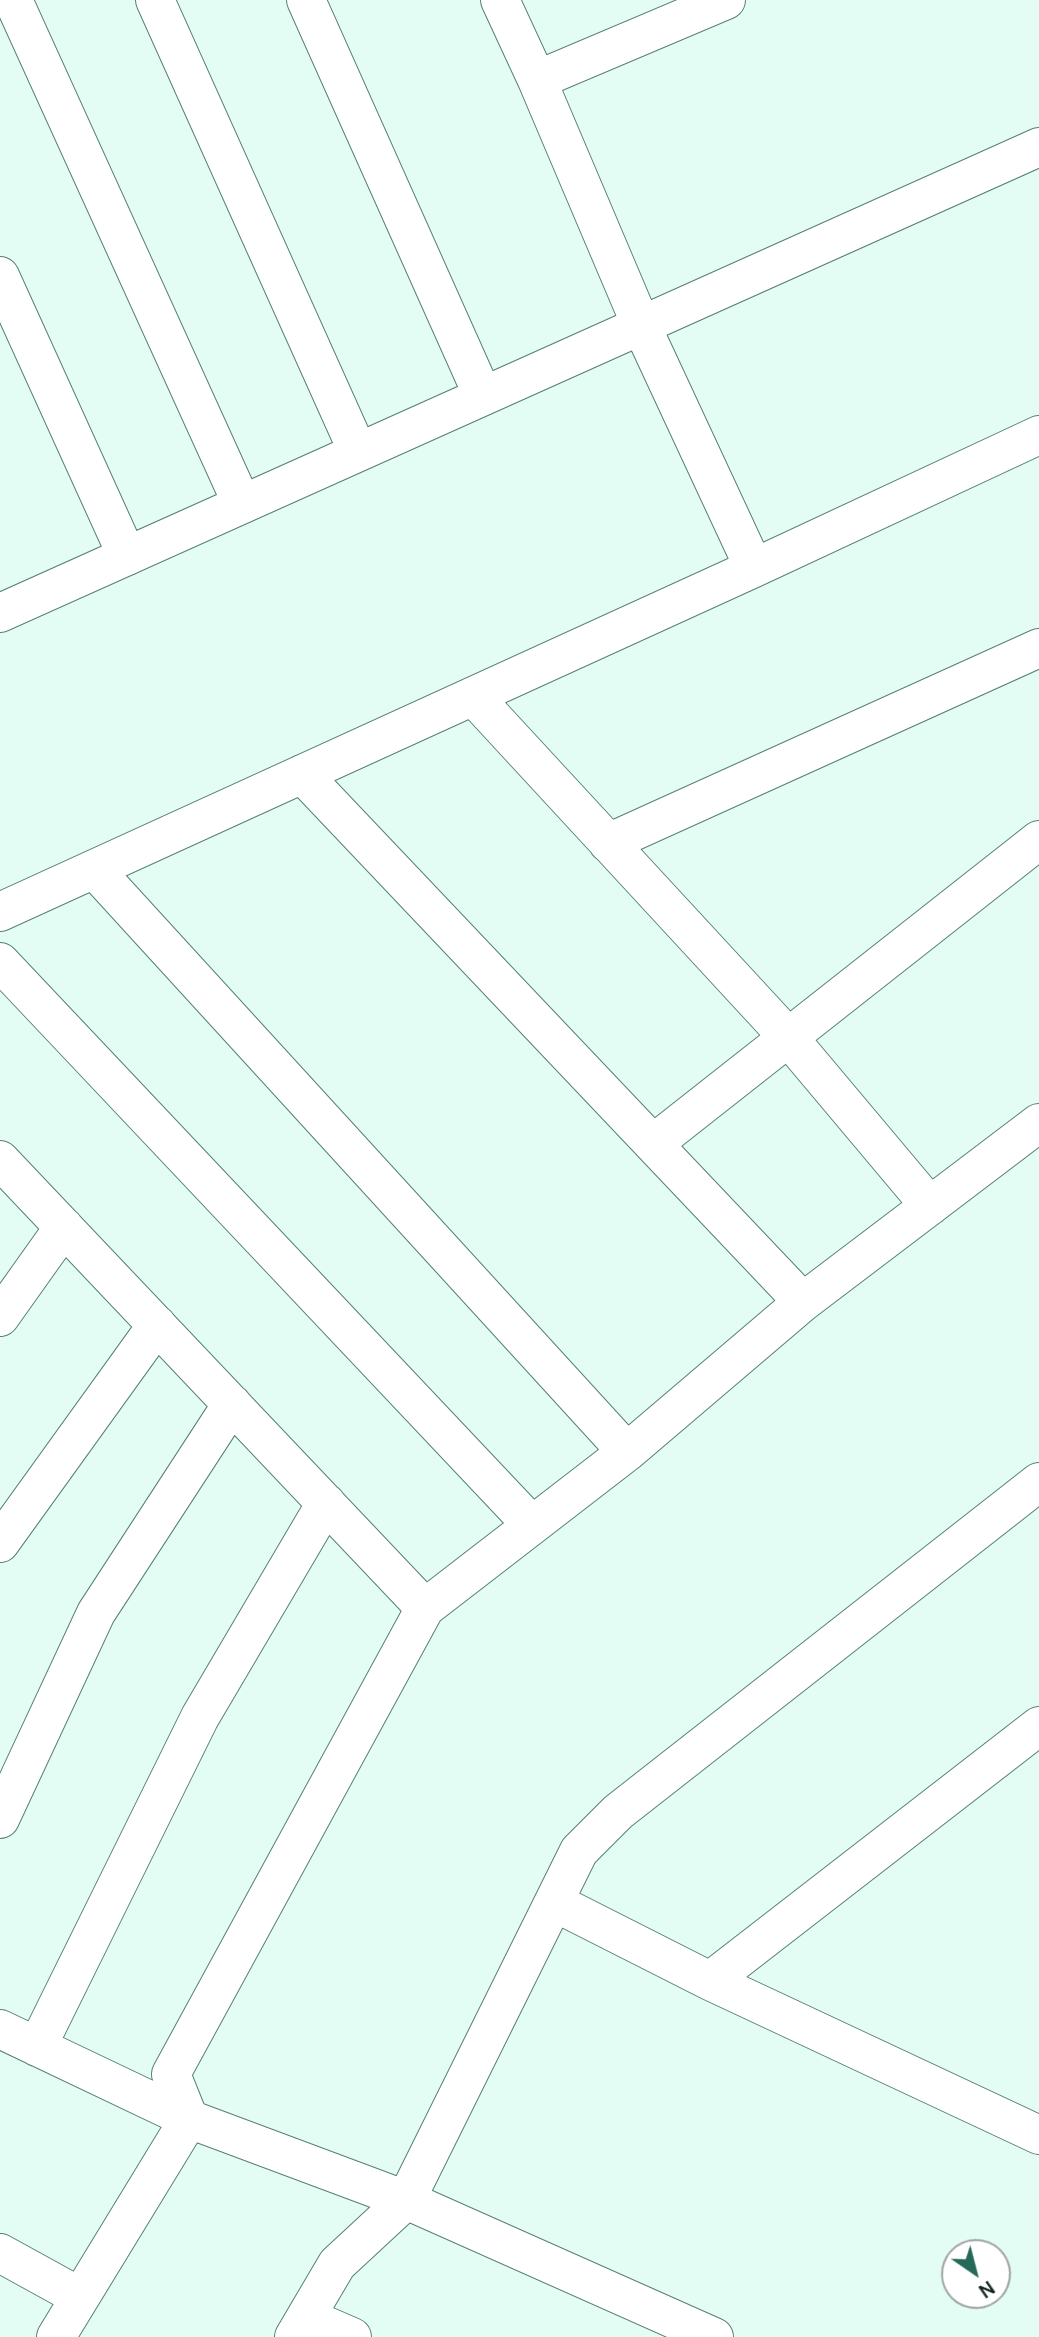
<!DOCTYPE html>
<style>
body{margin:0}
#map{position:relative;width:1039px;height:2337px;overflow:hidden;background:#e3fdf5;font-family:Manrope,sans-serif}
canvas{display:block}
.north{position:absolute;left:941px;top:2239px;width:70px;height:70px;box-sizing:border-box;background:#fff;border:2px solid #9fa6a4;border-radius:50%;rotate:145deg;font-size:19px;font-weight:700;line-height:28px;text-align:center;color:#10211c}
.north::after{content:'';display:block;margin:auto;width:24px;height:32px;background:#25695a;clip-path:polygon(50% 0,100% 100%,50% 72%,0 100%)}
</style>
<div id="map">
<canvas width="1039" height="2337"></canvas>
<div class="north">N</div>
</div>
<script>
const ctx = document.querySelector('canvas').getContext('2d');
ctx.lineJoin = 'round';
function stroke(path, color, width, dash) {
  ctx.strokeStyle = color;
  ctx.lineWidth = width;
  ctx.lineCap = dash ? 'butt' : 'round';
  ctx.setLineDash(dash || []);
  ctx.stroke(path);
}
const minor = new Path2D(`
 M 13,0 L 242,504
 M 155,0 L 358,452
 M 306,0 L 483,396
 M 500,0 L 537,80 L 641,325 L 754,568
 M 537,80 L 726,0
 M 0,276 L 127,556
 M 473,696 L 788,1037 L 930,1206
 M 302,774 L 803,1302
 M 608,843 L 1039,648
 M 94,869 L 627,1452
 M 0,912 L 754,568 L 1039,435
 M 0,962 L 532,1525
 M 653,1144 L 1039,840
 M 0,1160 L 425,1608
 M 0,1317 L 64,1227
 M 0,1543 L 157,1325
 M 0,1819 L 96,1613 L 232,1404
 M 554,1902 L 710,1981 L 1039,2135
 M 710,1981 L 1039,1726
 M 0,2029 L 189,2119 L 406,2200 L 714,2337
 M 37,2047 L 200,1717 L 326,1503
 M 0,2253 L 80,2297
 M 306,2317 L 352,2337
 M 56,2337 L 189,2119 L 171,2074 L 425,1608 L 627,1452 L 803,1302 L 1039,1123
 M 294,2337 L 337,2264 L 406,2200 L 579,1851 L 618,1812 L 1039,1482`);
const tertiary = new Path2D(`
 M 0,613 L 1039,147`);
stroke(minor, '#578075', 40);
stroke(tertiary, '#578075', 40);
stroke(minor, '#fff', 38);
stroke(tertiary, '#fff', 38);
</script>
